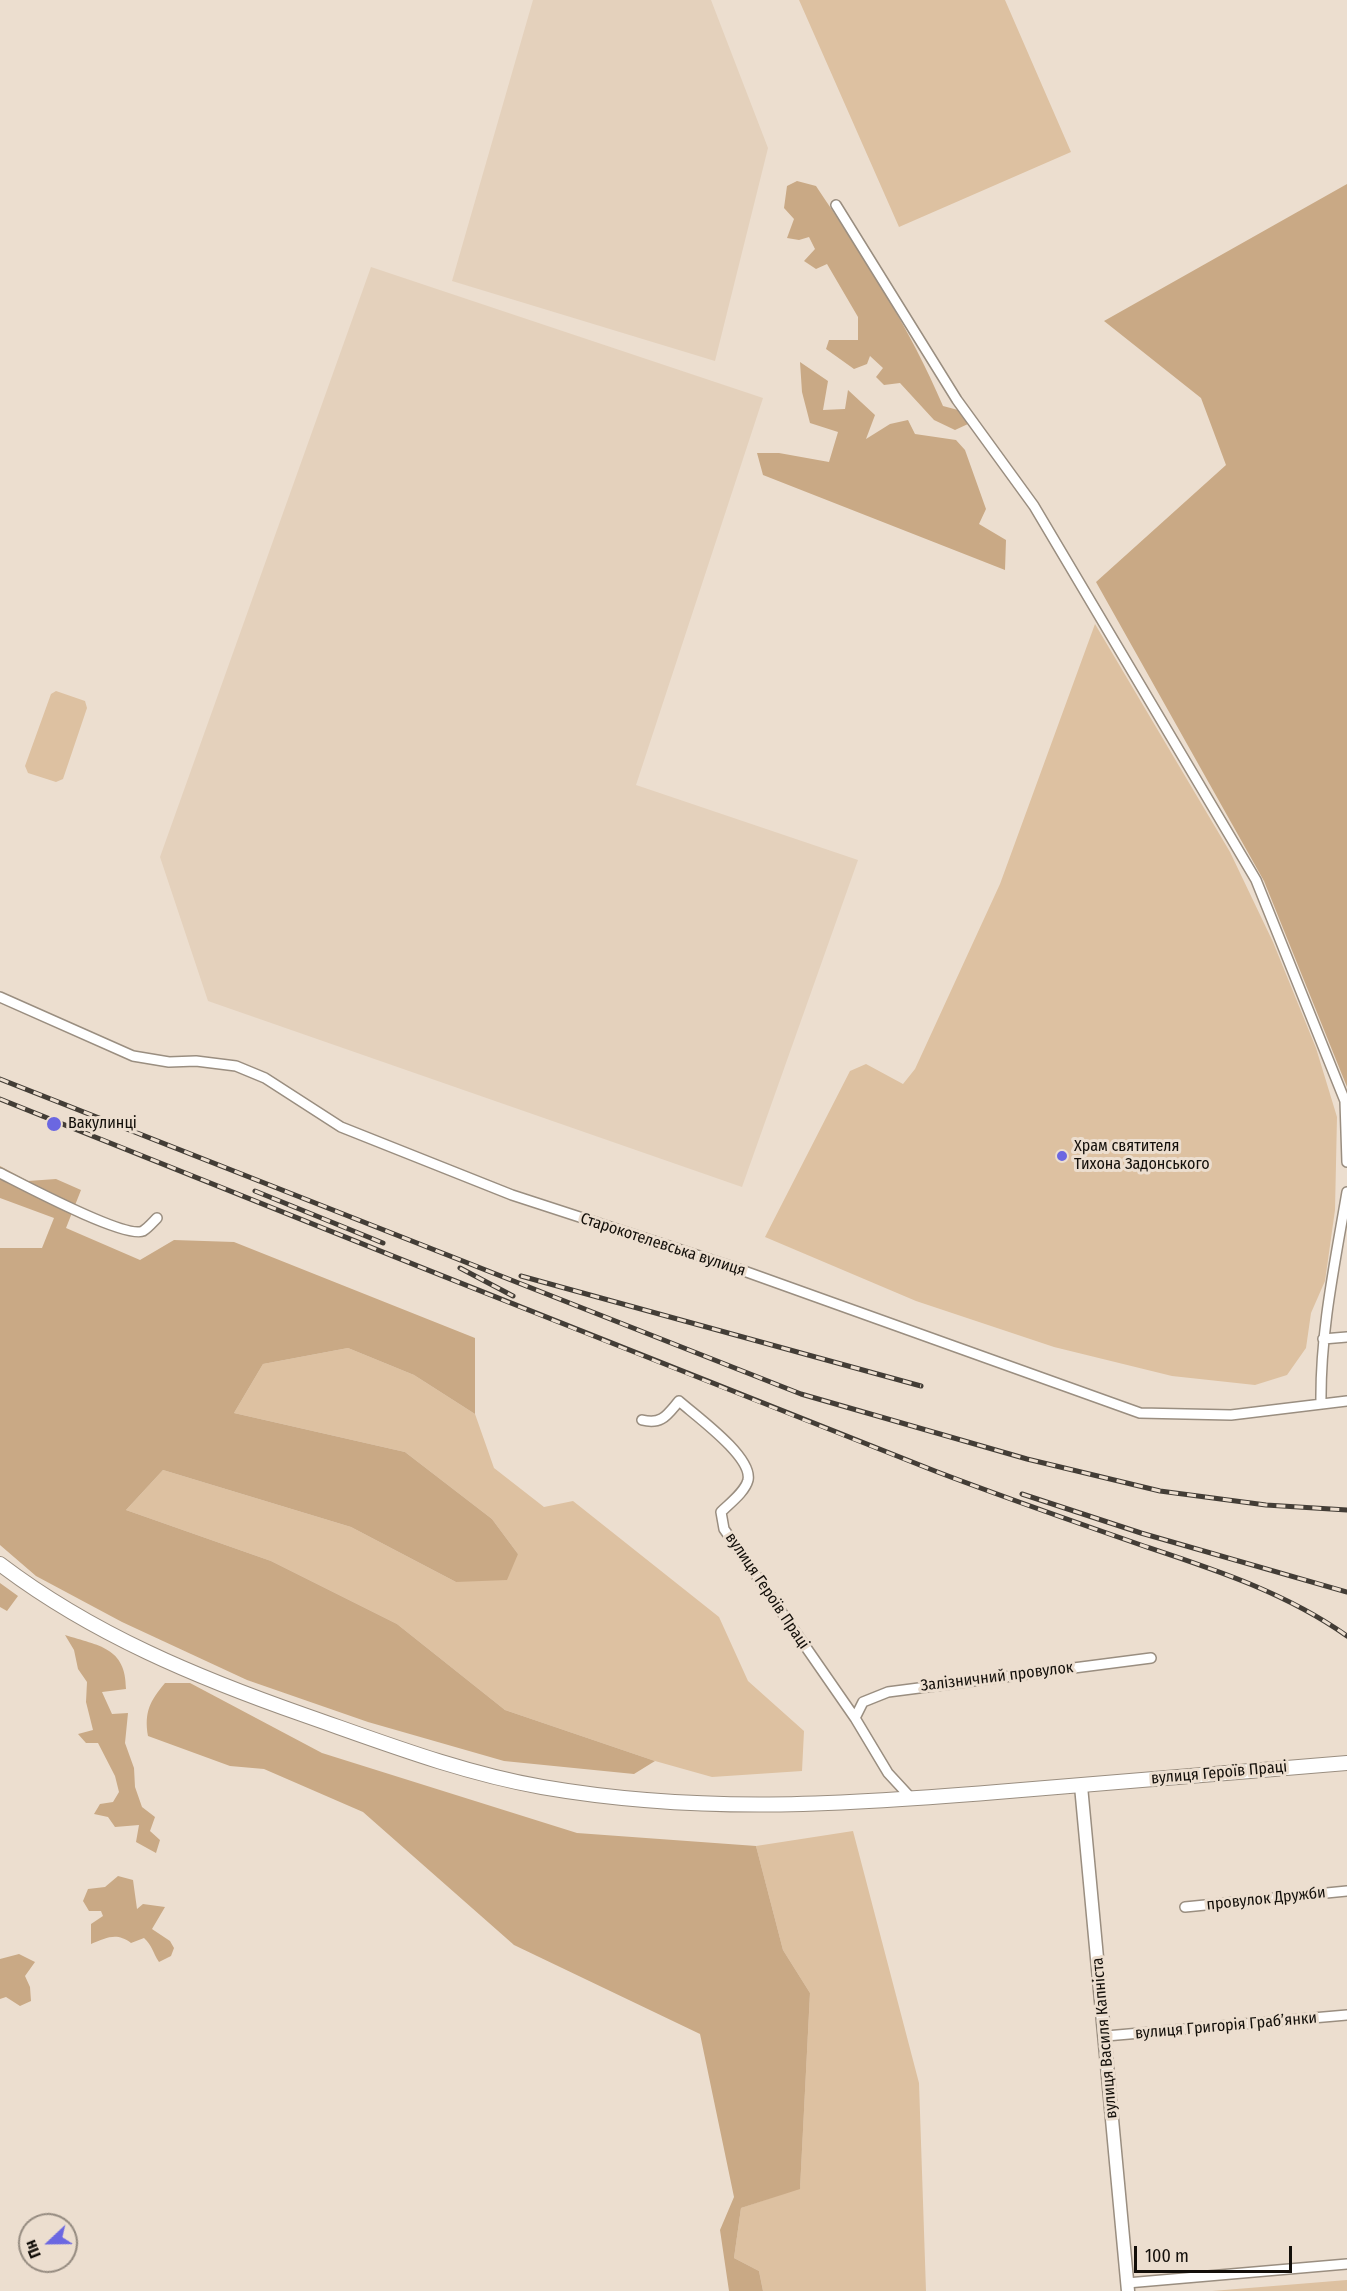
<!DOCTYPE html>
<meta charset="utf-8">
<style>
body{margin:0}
#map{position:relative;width:1347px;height:2291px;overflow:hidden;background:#ecdecf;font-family:"Fira Sans Condensed",sans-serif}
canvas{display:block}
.north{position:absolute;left:18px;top:2213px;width:60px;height:60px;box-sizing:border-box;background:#ecdecf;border:2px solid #958b80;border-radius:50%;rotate:248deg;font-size:16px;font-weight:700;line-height:24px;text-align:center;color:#130f0a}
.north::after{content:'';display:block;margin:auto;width:21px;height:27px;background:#6b67e1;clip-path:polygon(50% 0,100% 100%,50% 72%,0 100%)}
.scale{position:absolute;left:1134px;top:2246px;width:158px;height:27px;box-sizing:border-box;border:3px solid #130f0a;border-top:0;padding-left:8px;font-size:18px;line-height:21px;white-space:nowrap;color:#130f0a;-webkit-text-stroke:4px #ecdecf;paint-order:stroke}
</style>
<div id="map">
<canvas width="1347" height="2291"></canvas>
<div class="north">Пн</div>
<div class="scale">100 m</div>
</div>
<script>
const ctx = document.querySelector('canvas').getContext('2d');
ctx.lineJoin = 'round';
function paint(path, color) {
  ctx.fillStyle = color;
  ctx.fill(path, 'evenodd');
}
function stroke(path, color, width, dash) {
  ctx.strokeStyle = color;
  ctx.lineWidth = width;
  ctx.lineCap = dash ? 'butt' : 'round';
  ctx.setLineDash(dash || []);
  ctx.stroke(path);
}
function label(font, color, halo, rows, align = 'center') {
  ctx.font = font + ' "Fira Sans Condensed",sans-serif';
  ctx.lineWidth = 6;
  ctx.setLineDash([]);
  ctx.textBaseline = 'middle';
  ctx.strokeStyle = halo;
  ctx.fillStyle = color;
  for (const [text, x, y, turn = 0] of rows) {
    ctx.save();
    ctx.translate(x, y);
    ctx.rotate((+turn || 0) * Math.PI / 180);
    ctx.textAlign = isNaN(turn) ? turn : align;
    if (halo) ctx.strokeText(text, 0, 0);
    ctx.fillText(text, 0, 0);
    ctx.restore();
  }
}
const built = new Path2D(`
 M 533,0 L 711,0 L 768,148 L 715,361 L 452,281 Z
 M 371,267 L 763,398 L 636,785 L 858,860 L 742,1187 L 208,1001 L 160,857 Z`);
const green = new Path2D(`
 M 799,0 L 1005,0 L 1071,152 L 899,227 Z
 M 1095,624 L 1230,852 L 1273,942 L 1316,1048 L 1337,1117 L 1335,1210 L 1325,1281 L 1311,1313 L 1306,1348 L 1287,1375 L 1255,1385 L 1172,1376 L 1054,1347 L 916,1301 L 765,1237 L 850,1071 L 866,1064 L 903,1084 L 915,1069 L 1000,884 Z
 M 56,691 L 85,701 L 87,708 L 63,779 L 56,782 L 28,773 L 25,766 L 51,694 Z
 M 348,1348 L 414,1375 L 475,1414 L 494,1468 L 544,1507 L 573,1501 L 719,1617 L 748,1681 L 804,1731 L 802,1771 L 712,1777 L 655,1761 L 505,1710 L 397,1624 L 271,1561 L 126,1510 L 163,1470 L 351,1527 L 456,1582 L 518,1554 L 492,1519 L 405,1452 L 234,1413 L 263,1364 Z
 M 853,1831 L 919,2083 L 926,2291 L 763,2291 L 759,2271 L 734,2258 L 741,2208 L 800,2188 L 810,1993 L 783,1950 L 756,1846 Z
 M 1347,2280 L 1347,2291 L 1212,2291 Z`);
const forest = new Path2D(`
 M 797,181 L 816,186 C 863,256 910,328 943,406 L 958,410 L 968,424 L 955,430 L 934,420 L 900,383 L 884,385 L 876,377 L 883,368 L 870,356 L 867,364 L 854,369 L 826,349 L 829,340 L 858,340 L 858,317 L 827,264 L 816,269 L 804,261 L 815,249 L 809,237 L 799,240 L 787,238 L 794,219 L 784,208 L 787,186 Z
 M 1347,184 L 1347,1087 L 1264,881 L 1096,582 L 1226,465 L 1201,398 L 1104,321 Z
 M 800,362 L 828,381 L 823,410 L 845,409 L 848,390 L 875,415 L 866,439 L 890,424 L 908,420 L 915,434 L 956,440 L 965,450 L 986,509 L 979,524 L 1006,540 L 1005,570 L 763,475 L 757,453 L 779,453 L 829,462 L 838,432 L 810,423 L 802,392 Z
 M 0,1166 L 28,1181 L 56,1179 L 81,1190 L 66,1228 L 140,1260 L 174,1240 L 234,1242 L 475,1338 L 475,1414 L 414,1375 L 348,1348 L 263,1364 L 234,1413 L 405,1452 L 492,1519 L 518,1554 L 507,1580 L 456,1582 L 351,1527 L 163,1470 L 126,1510 L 271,1561 L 397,1624 L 505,1710 L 655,1761 L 634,1774 L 504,1761 L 368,1722 L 247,1680 L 122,1622 L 36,1576 L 0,1545 L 0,1248 L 42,1248 L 54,1218 L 0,1198 Z
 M 0,1583 L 18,1596 L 7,1611 L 0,1607 Z
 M 65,1635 C 99,1646 126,1647 126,1689 L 102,1692 L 112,1714 L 128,1713 L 125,1743 L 134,1768 L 135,1787 L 142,1807 L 155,1817 L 150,1831 L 160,1840 L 156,1853 L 136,1842 L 139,1825 L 115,1827 L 108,1817 L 94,1814 L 100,1804 L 113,1802 L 119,1792 L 115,1776 L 98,1743 L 86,1743 L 78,1734 L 93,1730 L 86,1702 L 87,1682 L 78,1669 L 74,1650 Z
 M 165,1683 L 190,1683 L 322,1753 L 577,1833 L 756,1846 L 783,1950 L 810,1993 L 800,2189 L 741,2208 L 734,2258 L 759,2271 L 763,2291 L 729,2291 L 720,2230 L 734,2197 L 700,2034 L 514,1945 L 363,1812 L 264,1769 L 230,1766 L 148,1736 C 144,1712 150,1701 165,1683 Z
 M 118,1876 L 133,1880 L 137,1909 L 143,1904 L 165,1907 L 152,1929 L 170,1941 L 174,1948 L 171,1956 L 159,1962 C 153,1953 152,1945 144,1938 L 131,1943 C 116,1932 107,1938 91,1944 L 91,1924 L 103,1916 L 101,1911 L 89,1911 L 83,1901 L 88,1889 L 105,1887 Z
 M 19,1954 L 35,1962 L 25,1976 L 30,1987 L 31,2001 L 20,2006 L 6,1997 L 0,1999 L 0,1959 Z`);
const minor = new Path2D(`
 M 836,205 L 957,400 L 1034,506 L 1256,880 L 1345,1101 L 1347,1162
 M 0,997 L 133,1056 L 169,1062 L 196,1061 L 236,1066 L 265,1078 L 341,1127 L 512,1195 L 730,1266 L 1140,1413 L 1231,1415 L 1347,1401
 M 0,1173 C 22,1184 125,1239 143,1231 C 148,1228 153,1222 157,1218
 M 1323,1339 L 1347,1337
 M 1321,1404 C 1320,1332 1335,1263 1347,1192
 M 642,1420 C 662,1425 667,1415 679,1401 C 696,1416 753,1457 748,1480 C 745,1492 730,1503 721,1512 L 724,1529 L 855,1718 L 888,1773 L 912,1799
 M 855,1718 L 863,1702 L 888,1692 L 1151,1658
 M 1185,1907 L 1347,1891
 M 1106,2036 L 1347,2015
 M 1127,2283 L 1347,2264`);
const tertiary = new Path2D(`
 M 1081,1786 L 1128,2291`);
const secondary = new Path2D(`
 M 0,1564 C 92,1634 198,1678 307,1716 C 384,1743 462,1773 542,1787 C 698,1814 841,1805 997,1792 C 1114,1783 1230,1772 1347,1763`);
const rail = new Path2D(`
 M 0,1079 L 801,1394 L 1027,1459 L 1160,1491 L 1266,1505 L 1347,1510
 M 0,1099 C 312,1223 622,1349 935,1471 C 1003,1497 1072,1521 1141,1545 C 1213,1569 1285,1592 1347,1636
 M 255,1191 L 383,1243
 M 460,1268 L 513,1296
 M 521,1276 L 921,1386
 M 1022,1494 L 1141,1533 L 1347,1592`);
const markers = [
 [54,1124,8,"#6b67e1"],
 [1062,1156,6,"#6b67e1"]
];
const poiNames = [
 ["Вакулинці",68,1124],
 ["Храм святителя",1074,1147],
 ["Тихона Задонського",1074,1165]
];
const streetNames = [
 ["Старокотелевська вулиця",663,1245,18],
 ["вулиця Героїв Праці",767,1591,56],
 ["Залізничний провулок",997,1677,-7],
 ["вулиця Героїв Праці",1219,1773,-5],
 ["провулок Дружби",1266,1899,-6],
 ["вулиця Григорія Грабʼянки",1226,2026,-5],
 ["вулиця Василя Капніста",1105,2038,-95]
];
paint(built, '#e4d1bc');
paint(green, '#ddc1a1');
paint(forest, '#c9a985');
stroke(minor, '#9a8e80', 12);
stroke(tertiary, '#9a8e80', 15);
stroke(secondary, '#9a8e80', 16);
stroke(minor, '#fff', 9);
stroke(tertiary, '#fff', 12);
stroke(secondary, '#fff', 14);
stroke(rail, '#433d36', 5);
stroke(rail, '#ecdecf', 3, [9]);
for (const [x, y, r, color] of markers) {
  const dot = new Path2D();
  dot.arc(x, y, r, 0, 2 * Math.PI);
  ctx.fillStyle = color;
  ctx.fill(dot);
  stroke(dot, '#ecdecf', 2);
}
label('16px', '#130f0a', '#ecdecf', poiNames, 'left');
label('16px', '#130f0a', '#ecdecf', streetNames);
</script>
